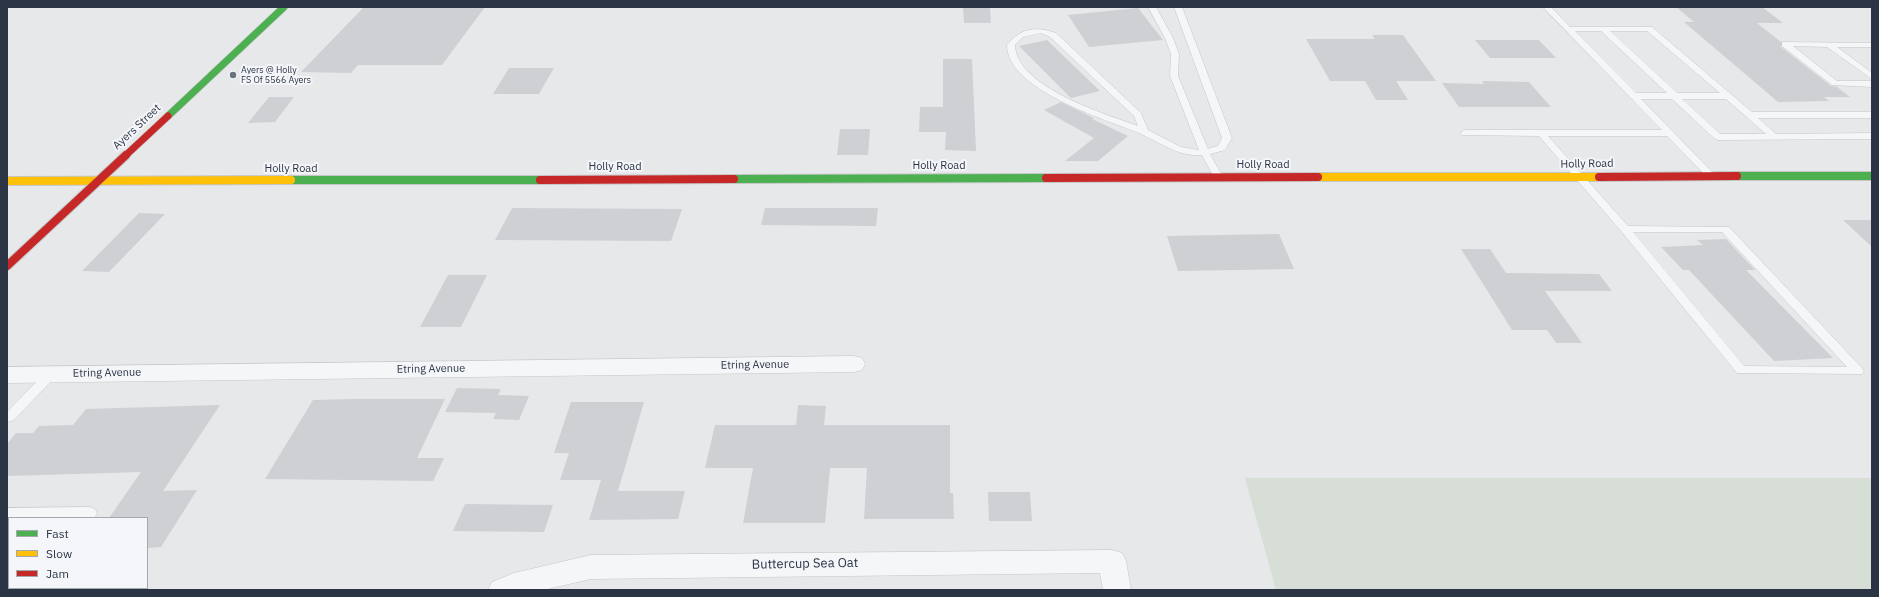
<!DOCTYPE html>
<style>
body{margin:0}
#map{position:relative;width:1879px;height:597px;overflow:hidden;background:#e6e8ea;font-family:"IBM Plex Sans",sans-serif}
canvas{display:block}
.frame{position:absolute;inset:0;border:8px solid #2b3445;pointer-events:none}
.legend{position:absolute;left:8px;top:517px;width:140px;height:72px;box-sizing:border-box;background:#f4f6f9;border:1px solid #a4a8b1;margin:0;padding:5px 7px;list-style:none;font-size:12px;color:#2b3445}
.legend li{display:flex;align-items:center;gap:8px;height:20px}
.legend b{width:20px;border:1px solid #a4a8b1}
</style>
<div id="map">
<canvas width="1879" height="597"></canvas>
<div class="frame"></div>
<ul class="legend">
<li><b style="height:5px;background:#4caf50"></b>Fast</li>
<li><b style="height:5px;background:#ffc107"></b>Slow</li>
<li><b style="height:5px;background:#c62828"></b>Jam</li>
</ul>
</div>
<script>
const ctx = document.querySelector('canvas').getContext('2d');
ctx.lineJoin = 'round';
function paint(path, color) {
  ctx.fillStyle = color;
  ctx.fill(path, 'evenodd');
}
function stroke(path, color, width, dash) {
  ctx.strokeStyle = color;
  ctx.lineWidth = width;
  ctx.lineCap = dash ? 'butt' : 'round';
  ctx.setLineDash(dash || []);
  ctx.stroke(path);
}
function label(font, color, halo, rows, align = 'center') {
  ctx.font = font + ' "IBM Plex Sans",sans-serif';
  ctx.lineWidth = 4;
  ctx.setLineDash([]);
  ctx.textBaseline = 'middle';
  ctx.strokeStyle = halo;
  ctx.fillStyle = color;
  for (const [text, x, y, turn = 0] of rows) {
    ctx.save();
    ctx.translate(x, y);
    ctx.rotate((+turn || 0) * Math.PI / 180);
    ctx.textAlign = isNaN(turn) ? turn : align;
    if (halo) ctx.strokeText(text, 0, 0);
    ctx.fillText(text, 0, 0);
    ctx.restore();
  }
}
const green = new Path2D(`
 M 1245,478 L 1872,478 L 1872,590 L 1276,590 Z`);
const building = new Path2D(`
 M 485,7 L 442,65 L 358,65 L 351,73 L 301,72 L 363,8 Z
 M 963,7 L 990,7 L 991,23 L 964,23 Z
 M 1676,7 L 1762,7 L 1783,23 L 1757,23 L 1781,42 L 1781,47 L 1831,86 L 1837,87 L 1850,97 L 1824,97 L 1829,101 L 1778,102 L 1684,22 L 1694,22 Z
 M 1138,8 L 1163,40 L 1089,47 L 1068,15 Z
 M 1372,35 L 1403,35 L 1436,81 L 1396,81 L 1408,100 L 1376,100 L 1365,81 L 1330,81 L 1306,39 L 1375,39 Z
 M 1047,40 L 1100,91 L 1071,98 L 1019,46 Z
 M 1475,40 L 1539,40 L 1556,58 L 1490,58 Z
 M 943,59 L 972,59 L 976,151 L 945,150 L 946,132 L 919,132 L 920,107 L 943,107 Z
 M 509,68 L 554,68 L 539,94 L 493,94 Z
 M 1482,81 L 1529,82 L 1551,107 L 1459,107 L 1442,83 L 1484,84 Z
 M 269,97 L 294,97 L 275,122 L 248,123 Z
 M 1061,102 L 1094,118 L 1092,119 L 1128,136 L 1098,161 L 1065,161 L 1094,138 L 1044,110 Z
 M 840,129 L 870,129 L 868,155 L 837,155 Z
 M 512,208 L 682,209 L 671,241 L 495,240 Z
 M 765,208 L 878,208 L 876,226 L 761,225 Z
 M 139,213 L 165,214 L 109,272 L 82,271 Z
 M 1843,220 L 1872,220 L 1872,247 Z
 M 1279,234 L 1294,269 L 1178,271 L 1167,236 Z
 M 1726,239 L 1755,270 L 1746,270 L 1833,358 L 1774,361 L 1689,270 L 1683,270 L 1661,247 L 1703,245 L 1697,240 Z
 M 1461,249 L 1490,249 L 1506,273 L 1599,274 L 1612,291 L 1545,291 L 1582,343 L 1556,343 L 1547,330 L 1512,330 Z
 M 448,275 L 487,275 L 461,327 L 420,327 Z
 M 457,388 L 501,389 L 498,395 L 529,396 L 519,420 L 493,419 L 496,413 L 445,412 Z
 M 352,399 L 445,399 L 417,458 L 444,458 L 433,481 L 265,479 L 313,400 Z
 M 571,402 L 644,402 L 618,491 L 685,491 L 678,519 L 589,520 L 601,480 L 560,480 L 569,453 L 554,453 Z
 M 220,405 L 163,491 L 197,490 L 161,547 L 147,548 L 147,518 L 109,518 L 141,472 L 7,476 L 7,444 L 16,433 L 33,433 L 39,426 L 73,425 L 86,409 Z
 M 798,405 L 826,406 L 824,425 L 950,425 L 950,493 L 953,493 L 954,519 L 864,519 L 867,468 L 830,468 L 825,523 L 743,523 L 753,468 L 705,468 L 715,425 L 796,425 Z
 M 988,492 L 1030,492 L 1032,521 L 989,521 Z
 M 465,504 L 553,505 L 544,532 L 453,531 Z`);
const lane = new Path2D(`
 M 1148,7 L 1156,7 L 1173,38 L 1179,54 L 1178,76 L 1208,149 L 1210,148 L 1218,146 L 1222,138 L 1174,7 L 1182,7 L 1232,138 L 1225,150 L 1210,154 L 1223,177 L 1221,179 L 1215,179 L 1202,155 C 1178,157 1160,142 1139,133 C 1105,119 1007,90 1007,45 C 1020,28 1036,26 1056,33 L 1141,113 L 1148,130 L 1181,147 L 1199,150 L 1170,76 L 1171,54 L 1165,38 ZM 1041,33 L 1050,37 L 1134,116 L 1138,126 C 1105,114 1016,87 1015,45 L 1023,37 Z
 M 1543,7 L 1551,7 L 1570,27 L 1652,27 L 1752,112 L 1872,112 L 1872,118 L 1758,118 L 1776,134 L 1872,133 L 1872,139 L 1718,140 L 1715,139 L 1672,99 L 1641,99 L 1714,174 L 1716,176 L 1714,178 L 1708,178 L 1667,136 L 1548,136 L 1628,226 L 1729,227 L 1862,368 L 1864,371 L 1862,374 L 1737,373 L 1621,231 L 1539,136 L 1462,135 L 1460,133 L 1465,130 L 1662,130 ZM 1575,31 L 1601,31 L 1667,93 L 1636,93 ZM 1610,31 L 1647,31 L 1720,93 L 1677,93 ZM 1682,99 L 1726,99 L 1766,134 L 1720,134 ZM 1633,232 L 1722,232 L 1847,367 L 1744,366 Z
 M 1782,42 L 1872,43 L 1872,47 L 1837,47 L 1872,73 L 1872,79 L 1827,47 L 1793,46 L 1837,81 L 1872,81 L 1872,87 L 1832,85 L 1782,46 Z
 M 51,370 L 55,371 L 57,374 L 55,377 L 14,420 L 7,422 L 7,412 L 47,371 Z
 M 90,507 L 95,509 L 97,513 L 95,517 L 92,518 L 9,518 L 7,520 L 7,508 Z`);
const street = new Path2D(`
 M 854,356 L 862,358 L 865,364 L 862,370 L 854,372 L 7,383 L 7,367 Z
 M 1112,550 L 1122,553 L 1126,561 L 1131,590 L 1103,590 L 1100,573 L 591,579 L 543,590 L 488,590 L 492,582 L 514,573 L 591,555 Z`);
const fastFar1 = new Path2D(`
 M 168,116 L 284,7`);
const fast = new Path2D(`
 M 1737,176 L 1872,176
 M 734,179 L 1046,178
 M 291,180 L 540,180`);
const slow = new Path2D(`
 M 1318,177 L 1599,177
 M 7,181 L 291,180`);
const jamFar1 = new Path2D(`
 M 125,156 L 168,116`);
const jam = new Path2D(`
 M 1599,177 L 1737,176
 M 1046,178 L 1318,177
 M 540,180 L 734,179
 M 7,266 L 126,155`);
const markers = [
 [233,75,4,"#6c737f"]
];
const farPoinames = [
 ["Ayers @ Holly",241,70],
 ["FS Of 5566 Ayers",241,80]
];
const streetNames = [
 ["Ayers Street",137,127,-43],
 ["Holly Road",1587,164,-1],
 ["Holly Road",1263,165],
 ["Holly Road",939,166],
 ["Holly Road",615,167],
 ["Holly Road",291,169],
 ["Etring Avenue",755,365,-1],
 ["Etring Avenue",431,369,-1],
 ["Etring Avenue",107,373,-1]
];
const nearStreetnames = [
 ["Buttercup Sea Oat",805,564,-1]
];
paint(green, '#d6ded6');
paint(building, '#ced0d3');
stroke(lane, '#c4c6c8', 1);
stroke(street, '#c4c6c8', 1);
stroke(fastFar1, '#c4c6c8', 8);
stroke(fast, '#c4c6c8', 10);
stroke(slow, '#c4c6c8', 10);
stroke(jamFar1, '#c4c6c8', 8);
stroke(jam, '#c4c6c8', 10);
paint(lane, '#f5f6f7');
paint(street, '#f5f6f7');
stroke(fastFar1, '#4caf50', 7);
stroke(fast, '#4caf50', 8);
stroke(slow, '#ffc107', 8);
stroke(jamFar1, '#c62828', 7);
stroke(jam, '#c62828', 8);
for (const [x, y, r, color] of markers) {
  const dot = new Path2D();
  dot.arc(x, y, r, 0, 2 * Math.PI);
  ctx.fillStyle = color;
  ctx.fill(dot);
  stroke(dot, '#f4f6f9', 1.5);
}
label('9px', '#2b3445', '#f4f6f9', farPoinames, 'left');
label('11px', '#2b3445', '#f4f6f9', streetNames);
label('13px', '#2b3445', '#f4f6f9', nearStreetnames);
</script>
